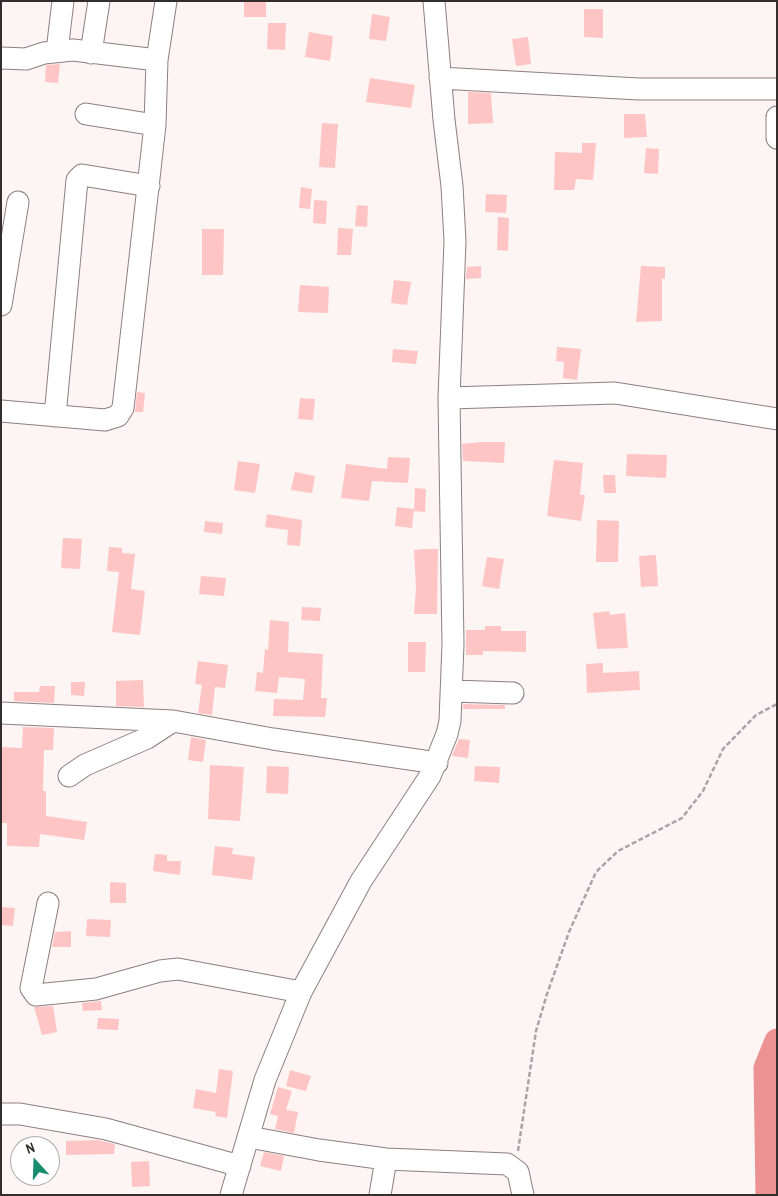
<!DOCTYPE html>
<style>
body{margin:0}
#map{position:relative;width:778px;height:1196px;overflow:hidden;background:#fdf4f4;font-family:"Archivo Narrow",sans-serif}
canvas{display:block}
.frame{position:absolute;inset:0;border:2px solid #332d2d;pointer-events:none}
.north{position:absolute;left:10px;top:1136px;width:50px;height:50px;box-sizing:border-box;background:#fff;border:1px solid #adabab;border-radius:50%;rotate:340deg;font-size:14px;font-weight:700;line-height:20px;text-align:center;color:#332d2d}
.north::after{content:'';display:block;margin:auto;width:18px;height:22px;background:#198c6d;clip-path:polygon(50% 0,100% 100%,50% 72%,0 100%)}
</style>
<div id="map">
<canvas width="778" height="1196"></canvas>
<div class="frame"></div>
<div class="north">N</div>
</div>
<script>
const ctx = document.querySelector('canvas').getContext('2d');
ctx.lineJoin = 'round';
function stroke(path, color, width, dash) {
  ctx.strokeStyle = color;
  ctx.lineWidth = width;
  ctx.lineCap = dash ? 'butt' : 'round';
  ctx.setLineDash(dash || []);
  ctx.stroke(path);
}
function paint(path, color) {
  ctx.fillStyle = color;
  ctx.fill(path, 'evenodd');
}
const river = new Path2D(`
 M 768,1195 L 766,1068 L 777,1041`);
const building = new Path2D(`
 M 244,1 L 266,1 L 266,17 L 244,17 Z
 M 584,9 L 603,9 L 603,38 L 584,37 Z
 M 372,14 L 390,17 L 386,41 L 369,39 Z
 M 268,23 L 286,23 L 285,50 L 267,49 Z
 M 309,32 L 333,36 L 330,61 L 305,57 Z
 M 528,37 L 531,64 L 516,66 L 512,39 Z
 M 60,64 L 58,83 L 45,82 L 46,65 Z
 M 370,78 L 415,85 L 411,108 L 366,102 Z
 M 468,92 L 491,93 L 493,123 L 468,124 Z
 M 624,114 L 645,114 L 647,137 L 624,138 Z
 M 322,123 L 338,124 L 335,168 L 319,167 Z
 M 582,143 L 596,143 L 593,180 L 576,179 L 574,190 L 554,190 L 555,152 L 582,153 Z
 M 646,148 L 659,149 L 658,174 L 644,173 Z
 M 301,187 L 312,189 L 310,209 L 299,208 Z
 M 486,194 L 507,195 L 506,213 L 485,212 Z
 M 314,200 L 327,201 L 326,224 L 313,223 Z
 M 357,205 L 368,206 L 367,227 L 355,226 Z
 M 498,217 L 509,218 L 508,251 L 497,250 Z
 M 338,228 L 353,229 L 351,255 L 337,255 Z
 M 202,229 L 224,229 L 223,275 L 202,275 Z
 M 481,266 L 481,278 L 466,279 L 467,267 Z
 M 641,266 L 665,267 L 665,279 L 662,278 L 662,321 L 636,322 Z
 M 394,280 L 411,282 L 407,305 L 391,303 Z
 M 300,285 L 329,287 L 328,313 L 298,312 Z
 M 557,347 L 581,349 L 577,380 L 563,378 L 564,362 L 556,361 Z
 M 393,349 L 418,351 L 416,364 L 392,362 Z
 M 137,392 L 145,393 L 143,412 L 135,412 Z
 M 300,398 L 315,399 L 313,420 L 298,419 Z
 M 481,442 L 505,442 L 504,463 L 463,461 L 462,444 Z
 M 627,454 L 667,455 L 666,478 L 626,476 Z
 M 388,457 L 410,458 L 408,483 L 372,481 L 369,501 L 341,498 L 346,464 L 387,469 Z
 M 554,460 L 583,463 L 580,495 L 585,495 L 581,521 L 547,516 Z
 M 238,461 L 260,464 L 255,493 L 234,490 Z
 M 295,472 L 315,476 L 312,493 L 291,490 Z
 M 603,475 L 615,475 L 616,493 L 604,493 Z
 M 415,488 L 426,489 L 425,512 L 414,511 Z
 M 397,507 L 414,509 L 412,528 L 395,526 Z
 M 267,514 L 302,520 L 300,546 L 287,545 L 288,530 L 265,527 Z
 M 597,520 L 619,521 L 618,562 L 596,562 Z
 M 205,521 L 223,523 L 222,534 L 204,532 Z
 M 63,538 L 82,539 L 80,569 L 61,568 Z
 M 109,547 L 122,548 L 122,553 L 135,554 L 131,589 L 145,591 L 140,635 L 112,632 L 119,572 L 107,571 Z
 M 425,549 L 438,549 L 437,614 L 414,614 L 416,589 L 414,550 Z
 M 656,555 L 658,586 L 641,587 L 639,556 Z
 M 487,557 L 504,559 L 499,589 L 482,586 Z
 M 201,576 L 226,578 L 224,596 L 199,594 Z
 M 302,607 L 321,608 L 320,621 L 301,620 Z
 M 609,611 L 610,615 L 625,613 L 628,648 L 597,649 L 593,613 Z
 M 270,620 L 289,622 L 288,652 L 323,654 L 321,698 L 327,698 L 325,717 L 273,716 L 274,699 L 303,700 L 305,679 L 279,677 L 277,693 L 255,691 L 257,672 L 263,673 L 265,649 L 268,650 Z
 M 485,626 L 501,626 L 501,631 L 526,631 L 526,652 L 483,651 L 483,655 L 466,655 L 466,630 L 485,630 Z
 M 408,642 L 426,642 L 425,672 L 408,672 Z
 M 198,661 L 228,665 L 225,688 L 215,687 L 212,715 L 198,713 L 202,685 L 195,684 Z
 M 603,663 L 603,673 L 639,671 L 640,690 L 587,693 L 586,664 Z
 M 143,680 L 144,707 L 116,706 L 116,681 Z
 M 71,682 L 85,682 L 84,696 L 71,695 Z
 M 40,686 L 55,686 L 54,703 L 14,701 L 14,692 L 39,692 Z
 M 463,704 L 505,705 L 505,709 L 463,709 Z
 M 23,727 L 54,728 L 53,750 L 44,750 L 43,791 L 46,791 L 46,816 L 87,822 L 84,840 L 40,834 L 39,847 L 7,846 L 7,823 L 1,823 L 2,747 L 22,748 Z
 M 191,737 L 206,740 L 203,762 L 188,760 Z
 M 459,739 L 470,740 L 468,758 L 452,756 Z
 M 210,765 L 244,767 L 240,821 L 208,819 Z
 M 267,766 L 289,767 L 288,794 L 266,793 Z
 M 475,766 L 500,767 L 499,783 L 474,781 Z
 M 215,846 L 233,848 L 232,854 L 255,857 L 252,880 L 212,875 Z
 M 155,854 L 167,855 L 167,861 L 181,861 L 180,875 L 153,871 Z
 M 110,882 L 126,883 L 126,903 L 110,903 Z
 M 1,907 L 15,908 L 13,926 L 1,925 Z
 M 87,919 L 111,920 L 110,937 L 86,936 Z
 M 71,931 L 71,947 L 52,947 L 55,932 Z
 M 101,1001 L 102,1010 L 83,1011 L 82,1003 Z
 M 53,1006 L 57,1032 L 42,1035 L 34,1007 Z
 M 98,1018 L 119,1019 L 118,1030 L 97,1029 Z
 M 219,1069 L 233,1071 L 227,1118 L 215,1116 L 216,1112 L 193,1108 L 196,1089 L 216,1093 Z
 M 290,1070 L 311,1076 L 306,1091 L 286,1086 Z
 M 278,1087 L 292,1091 L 286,1110 L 298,1112 L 294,1133 L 275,1129 L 278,1116 L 270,1114 Z
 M 97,1140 L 115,1144 L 114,1154 L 66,1155 L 66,1141 Z
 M 264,1152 L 284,1156 L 281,1171 L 260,1166 Z
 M 149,1161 L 150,1186 L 132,1187 L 131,1162 Z`);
const path = new Path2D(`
 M 518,1151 L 536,1031 L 547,994 L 569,932 L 596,872 L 618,851 L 682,818 L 703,791 L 723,749 L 756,715 L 777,704`);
const minor = new Path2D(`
 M 57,51 L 63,1
 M 91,53 L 99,1
 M 1,58 L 26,59 L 44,53 L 73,50 L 157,60
 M 440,78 L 639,89 L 777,89
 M 86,114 L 155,125
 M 777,117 L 777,138
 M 1,305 L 18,202
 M 449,398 L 615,393 L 777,419
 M 1,411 L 105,420 L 118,416 L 123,408 L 155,125 L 157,60 L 166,1
 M 55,416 L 77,180 L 82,175 L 149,186
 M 452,691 L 513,693
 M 1,713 L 173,721 L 273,739 L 437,763
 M 69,776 L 85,765 L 147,738 L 173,721
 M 48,903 L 31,988 L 36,995 L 96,989 L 160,971 L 178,969 L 301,992
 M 1,1114 L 20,1114 L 106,1129 L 240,1166
 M 249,1137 L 319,1150 L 386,1159 L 507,1164 L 518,1172 L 523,1195
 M 231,1195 L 265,1080 L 301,992 L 361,881 L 430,776 L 447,734 L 450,721 L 453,644 L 449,398 L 455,241 L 452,186 L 444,120 L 434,1
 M 380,1195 L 386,1159`);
stroke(river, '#ed9293', 25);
paint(building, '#fec5c4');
stroke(minor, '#8d7f7f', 23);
stroke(path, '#aba3a3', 2.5, [5, 2.5]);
stroke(minor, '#fff', 21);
</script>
